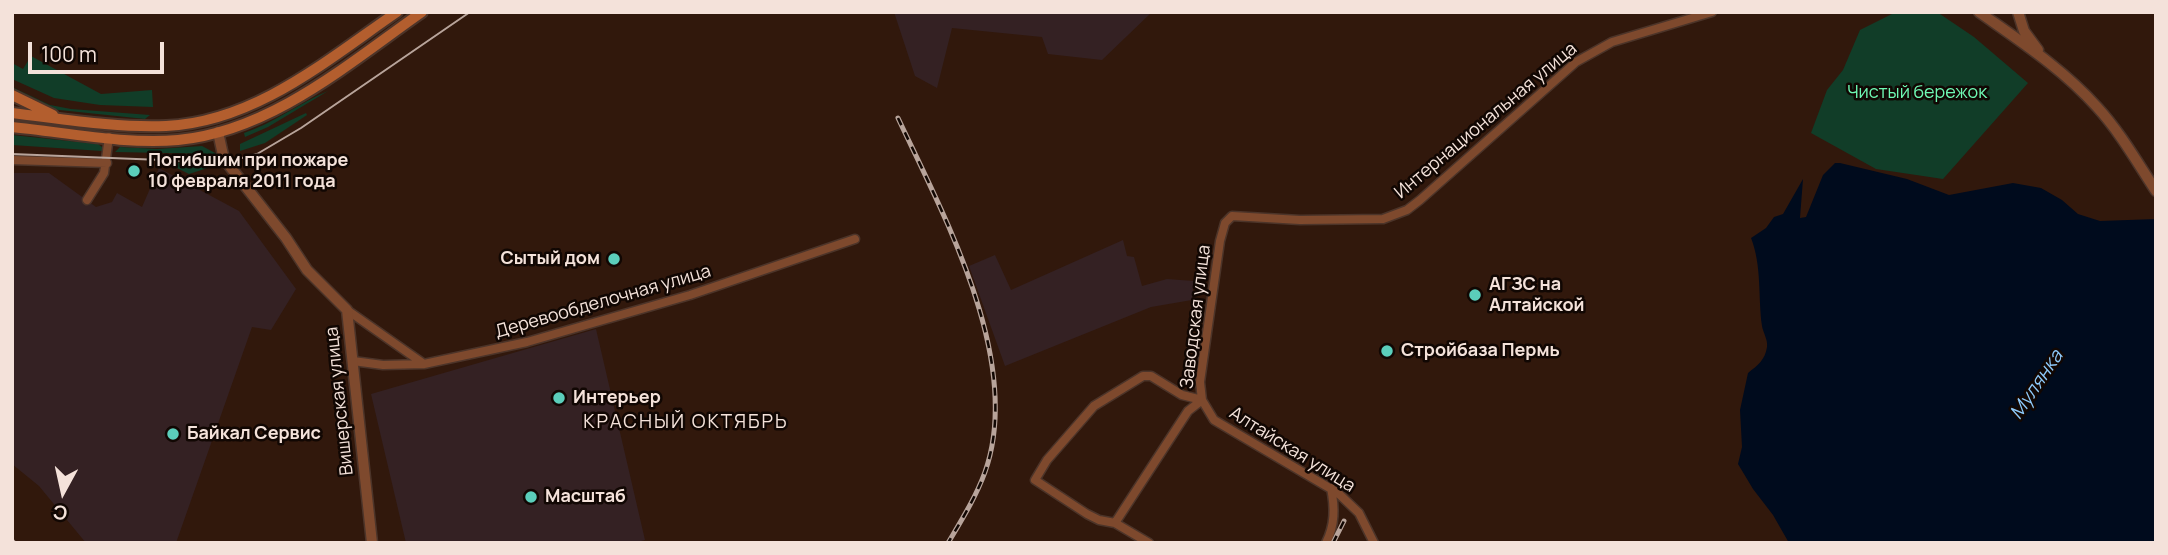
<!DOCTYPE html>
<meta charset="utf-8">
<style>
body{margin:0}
#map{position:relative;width:2168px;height:555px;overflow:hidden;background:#31180c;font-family:Manrope,sans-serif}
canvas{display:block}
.frame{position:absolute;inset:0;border:14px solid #f4e2da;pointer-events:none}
.north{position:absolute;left:28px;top:457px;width:70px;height:70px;-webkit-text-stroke:5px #110703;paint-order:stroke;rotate:188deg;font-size:19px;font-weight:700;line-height:28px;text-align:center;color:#f4e2da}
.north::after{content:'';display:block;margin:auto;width:24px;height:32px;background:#f4e2da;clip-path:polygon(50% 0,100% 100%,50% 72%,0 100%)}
.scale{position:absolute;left:28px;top:42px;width:136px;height:32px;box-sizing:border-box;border:4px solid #f4e2da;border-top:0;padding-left:9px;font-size:21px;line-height:24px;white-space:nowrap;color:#f4e2da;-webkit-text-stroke:5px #110703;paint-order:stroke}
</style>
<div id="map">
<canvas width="2168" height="555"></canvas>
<div class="frame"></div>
<div class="north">С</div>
<div class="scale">100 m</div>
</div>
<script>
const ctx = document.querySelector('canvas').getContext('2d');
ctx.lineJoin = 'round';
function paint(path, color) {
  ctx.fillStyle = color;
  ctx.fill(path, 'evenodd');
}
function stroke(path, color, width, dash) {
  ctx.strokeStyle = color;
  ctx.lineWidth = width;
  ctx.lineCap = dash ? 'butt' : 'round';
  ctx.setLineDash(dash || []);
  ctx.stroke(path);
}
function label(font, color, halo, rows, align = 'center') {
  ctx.font = font + ' Manrope,sans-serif';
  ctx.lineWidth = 5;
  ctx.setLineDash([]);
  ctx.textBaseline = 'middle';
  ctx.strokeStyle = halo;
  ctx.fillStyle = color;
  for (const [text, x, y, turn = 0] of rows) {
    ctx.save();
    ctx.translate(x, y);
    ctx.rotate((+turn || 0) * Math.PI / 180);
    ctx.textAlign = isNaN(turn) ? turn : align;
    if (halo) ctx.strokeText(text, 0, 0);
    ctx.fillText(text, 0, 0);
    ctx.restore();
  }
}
const commercial = new Path2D(`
 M 894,12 L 1152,12 L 1102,60 L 1048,54 L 1042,37 L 952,28 L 937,88 L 915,76 Z
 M 159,168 L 239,211 L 296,289 L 271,330 L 252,327 L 176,543 L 86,543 L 39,486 L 12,464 L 12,173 L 49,173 L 96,207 L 112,202 L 117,193 L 142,207 Z
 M 1123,240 L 1127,256 L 1134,257 L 1142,286 L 1167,279 L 1194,281 L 1192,300 L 1151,307 L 1005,366 L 969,266 L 995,255 L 1011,290 Z
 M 596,329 L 645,540 L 634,543 L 406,543 L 371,394 Z`);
const green = new Path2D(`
 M 1896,12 L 1937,12 L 1974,37 L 2028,83 L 1943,179 L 1876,169 L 1811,133 L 1827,90 L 1843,70 L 1860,30 Z
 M 31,56 L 101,94 L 152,90 L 153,107 L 100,105 L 54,98 L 12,79 L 12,63 L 23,69 Z
 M 12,87 L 50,105 L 71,109 L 150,115 L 145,119 L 50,109 L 12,91 Z
 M 328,91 L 268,127 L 245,137 L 244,133 C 274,123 299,103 328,91 Z
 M 306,113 L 307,115 L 265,143 L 240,151 L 240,144 Z
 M 12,135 L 98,144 L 102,147 L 102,151 L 12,145 Z
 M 202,146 L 217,154 L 115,152 L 120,147 L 157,149 Z
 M 160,162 L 220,164 L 189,174 L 173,166 L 160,165 Z`);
const water = new Path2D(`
 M 1835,163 L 1840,163 L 1907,179 L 1949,195 L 2013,183 L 2041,188 L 2062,200 L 2078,214 L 2100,221 L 2156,219 L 2156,543 L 1789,543 L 1773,515 L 1753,489 L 1738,464 L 1742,447 L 1740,410 L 1748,373 C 1758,365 1765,360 1767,347 C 1768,339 1763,333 1762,326 C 1758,297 1762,266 1751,238 L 1766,228 L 1774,217 L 1783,214 L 1803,179 L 1800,218 L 1806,217 L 1823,175 Z`);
const minor = new Path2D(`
 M 12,160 L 107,163
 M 87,200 L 104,173 L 109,137
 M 347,310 L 424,364
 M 353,361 L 383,365 L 424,364 L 527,342 L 690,295 L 855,239
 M 1115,523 L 1188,411 L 1202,400
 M 1149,543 L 1115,523 L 1099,520 L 1087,514 L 1035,480 L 1047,460 L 1094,406 L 1143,376 L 1151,376 L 1182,395 L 1202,400
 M 1326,543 C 1335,525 1335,508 1331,488
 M 1374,543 L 1359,513 L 1338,493 L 1214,420 L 1202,400 L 1200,382 L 1220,241 L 1225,223 L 1232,216 L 1300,220 L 1383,219 L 1407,210 L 1420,200 L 1576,62 L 1612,42 L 1712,12`);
const tertiary = new Path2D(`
 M 1979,12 C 2020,41 2063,69 2097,107 C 2120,132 2137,162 2156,191
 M 2018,12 L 2024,31 L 2038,50
 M 218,132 L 223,155 L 228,164 L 286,238 L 307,270 L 347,310 L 372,543`);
const secondary = new Path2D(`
 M 12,95 L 53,115
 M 12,113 C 63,119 115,128 166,126 C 255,122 327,60 397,12
 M 12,127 C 64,132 127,145 178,140 C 271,131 348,64 422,12`);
const tram = new Path2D(`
 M 12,154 L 186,161 L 238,159 L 257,154 L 301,128 L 470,12`);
const rail = new Path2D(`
 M 898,118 C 944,216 1024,362 985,472 C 976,497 961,521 948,543
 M 12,541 L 14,543
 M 1333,543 L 1344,521`);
const markers = [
 [134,171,7,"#5bcebb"],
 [614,259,7,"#5bcebb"],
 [1475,295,7,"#5bcebb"],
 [1387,351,7,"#5bcebb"],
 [559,398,7,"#5bcebb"],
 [173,434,7,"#5bcebb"],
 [531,497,7,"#5bcebb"]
];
const parkNames = [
 ["Чистый бережок",1917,93]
];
const streetNames = [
 ["Интернациональная улица",1486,121,-40],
 ["Деревообделочная улица",603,302,-16],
 ["Заводская улица",1196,317,-83],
 ["Вишерская улица",340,401,-96],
 ["Алтайская улица",1292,450,32]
];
const poiNames = [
 ["Погибшим при пожаре",148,161],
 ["10 февраля 2011 года",148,182],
 ["Сытый дом",600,259,"right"],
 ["АГЗС на",1489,285],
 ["Алтайской",1489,306],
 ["Стройбаза Пермь",1401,351],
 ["Интерьер",573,398],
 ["Байкал Сервис",187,434],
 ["Масштаб",545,497]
];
const waterNames = [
 ["Мулянка",2037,385,-56]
];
const neighbourhoodNames = [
 ["КРАСНЫЙ ОКТЯБРЬ",686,423]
];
paint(commercial, '#342123');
paint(green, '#113d28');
paint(water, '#000b1d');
stroke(minor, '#4c3429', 11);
stroke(tertiary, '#4c3429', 13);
stroke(secondary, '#4c3429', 14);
stroke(minor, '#7e492d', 8);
stroke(tertiary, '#7e492d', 10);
stroke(secondary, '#b35e2e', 10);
stroke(tram, '#b8a49b', 2);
stroke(rail, '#b8a49b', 5);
stroke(rail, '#110703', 2.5, [8]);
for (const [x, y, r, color] of markers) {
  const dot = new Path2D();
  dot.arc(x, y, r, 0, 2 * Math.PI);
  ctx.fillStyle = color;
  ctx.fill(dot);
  stroke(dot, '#110703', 2.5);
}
label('18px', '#6ff9b4', '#110703', parkNames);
label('18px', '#f4e2da', '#110703', streetNames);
label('bold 18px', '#f4e2da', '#110703', poiNames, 'left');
label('italic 19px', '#8ecafb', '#110703', waterNames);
ctx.letterSpacing = '2px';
label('19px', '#f4e2da', '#110703', neighbourhoodNames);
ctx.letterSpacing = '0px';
</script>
